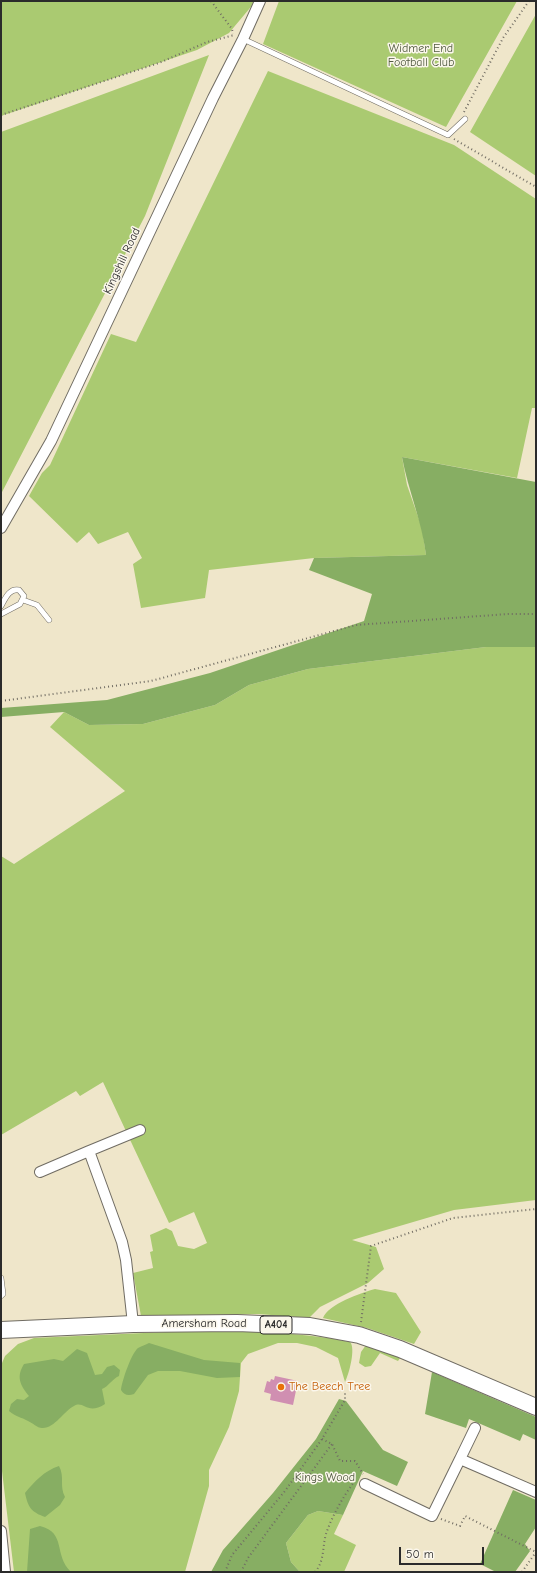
<!DOCTYPE html>
<style>
body{margin:0}
#map{position:relative;width:537px;height:1573px;overflow:hidden;background:#efe6ca;font-family:"Comic Neue",sans-serif}
canvas{display:block}
.frame{position:absolute;inset:0;border:2px solid #2b2b2b;pointer-events:none}
.scale{position:absolute;left:399px;top:1547px;width:85px;height:18px;box-sizing:border-box;border:2px solid #2b2b2b;border-top:0;padding-left:5px;font-size:12px;line-height:14px;white-space:nowrap;color:#2b2b2b;-webkit-text-stroke:3px #fbf7ec;paint-order:stroke}
</style>
<div id="map">
<canvas width="537" height="1573"></canvas>
<div class="frame"></div>
<div class="scale">50 m</div>
</div>
<script>
const ctx = document.querySelector('canvas').getContext('2d');
ctx.lineJoin = 'round';
function paint(path, color) {
  ctx.fillStyle = color;
  ctx.fill(path, 'evenodd');
}
function stroke(path, color, width, dash) {
  ctx.strokeStyle = color;
  ctx.lineWidth = width;
  ctx.lineCap = dash ? 'butt' : 'round';
  ctx.setLineDash(dash || []);
  ctx.stroke(path);
}
function label(font, color, halo, rows, align = 'center') {
  ctx.font = font + ' "Comic Neue",sans-serif';
  ctx.lineWidth = 3;
  ctx.setLineDash([]);
  ctx.textBaseline = 'middle';
  ctx.strokeStyle = halo;
  ctx.fillStyle = color;
  for (const [text, x, y, turn = 0] of rows) {
    ctx.save();
    ctx.translate(x, y);
    ctx.rotate((+turn || 0) * Math.PI / 180);
    ctx.textAlign = isNaN(turn) ? turn : align;
    if (halo) ctx.strokeText(text, 0, 0);
    ctx.fillText(text, 0, 0);
    ctx.restore();
  }
}
const green = new Path2D(`
 M 1,1 L 254,1 L 255,2 L 229,33 L 197,50 L 1,116 Z
 M 279,1 L 517,1 L 446,127 L 263,44 Z
 M 536,14 L 536,176 L 470,132 Z
 M 209,55 L 145,216 L 1,494 L 1,132 Z
 M 268,71 L 454,145 L 536,199 L 536,408 L 532,408 L 517,478 L 402,457 L 407,485 L 422,528 L 426,555 L 314,558 L 209,570 L 205,598 L 141,608 L 133,564 L 142,558 L 128,532 L 98,544 L 89,532 L 77,543 L 29,496 L 42,473 L 50,465 L 111,334 L 136,342 Z
 M 486,647 L 536,647 L 536,1200 L 454,1210 L 352,1240 L 376,1247 L 384,1269 L 368,1283 L 320,1307 L 309,1318 L 259,1314 L 141,1316 L 133,1273 L 153,1268 L 150,1252 L 153,1251 L 150,1235 L 166,1228 L 172,1231 L 178,1246 L 194,1249 L 207,1243 L 194,1212 L 169,1223 L 103,1082 L 80,1096 L 76,1091 L 1,1135 L 1,856 L 14,864 L 125,791 L 50,727 L 64,712 L 89,725 L 143,724 L 215,705 L 249,685 L 308,669 Z
 M 375,1289 L 396,1293 L 421,1332 L 414,1344 L 367,1328 L 323,1318 C 328,1304 361,1293 375,1289 Z
 M 188,1331 C 242,1331 297,1331 350,1342 C 356,1348 349,1374 345,1382 L 338,1358 L 316,1347 L 297,1343 L 278,1343 L 248,1354 L 241,1363 L 239,1391 L 229,1427 L 209,1470 L 209,1486 L 185,1572 L 14,1572 L 2,1471 L 2,1363 L 5,1356 L 18,1344 L 34,1338 Z
 M 366,1345 L 390,1353 L 400,1358 L 398,1361 L 380,1353 L 371,1366 L 365,1367 L 359,1363 L 361,1352 Z
 M 318,1511 L 343,1515 L 334,1534 L 356,1545 L 344,1572 L 300,1572 L 291,1562 L 286,1543 L 308,1515 Z`);
const forest = new Path2D(`
 M 402,457 L 536,482 L 536,647 L 486,647 L 308,669 L 249,685 L 215,705 L 143,724 L 89,725 L 64,712 L 1,717 L 1,708 L 107,700 L 210,673 L 364,621 L 372,594 L 309,570 L 314,558 L 426,555 C 422,521 408,490 402,457 Z
 M 149,1343 L 204,1360 L 240,1363 L 240,1377 L 217,1378 L 180,1371 L 158,1371 L 148,1375 L 134,1394 C 128,1396 124,1395 121,1390 C 122,1381 131,1354 138,1348 C 141,1346 146,1345 149,1343 Z
 M 77,1349 L 87,1353 L 95,1375 L 102,1374 L 107,1367 L 114,1365 L 120,1370 L 119,1376 C 112,1379 109,1386 102,1389 L 105,1404 C 87,1416 84,1400 74,1406 C 64,1411 54,1429 42,1428 C 37,1428 33,1423 28,1421 C 21,1417 16,1417 9,1411 L 11,1404 L 17,1399 L 24,1400 L 29,1396 C 20,1385 16,1377 24,1364 L 54,1359 L 63,1361 Z
 M 432,1372 L 536,1417 L 536,1440 L 523,1434 L 520,1441 L 469,1419 L 466,1428 L 425,1414 Z
 M 339,1399 L 346,1401 L 383,1450 L 408,1462 L 397,1486 L 363,1471 L 343,1515 L 318,1511 L 308,1515 L 286,1543 L 291,1562 L 300,1572 L 211,1572 L 223,1550 L 273,1493 L 316,1439 Z
 M 59,1466 C 65,1477 59,1486 65,1497 L 60,1505 L 45,1517 C 31,1512 28,1507 25,1493 C 35,1481 44,1471 59,1466 Z
 M 513,1490 L 536,1500 L 536,1527 L 525,1544 L 530,1551 L 515,1572 L 496,1572 L 480,1564 Z
 M 40,1526 C 67,1533 53,1554 71,1572 L 27,1572 L 30,1529 Z`);
const building = new Path2D(`
 M 275,1376 L 298,1381 L 293,1405 L 270,1400 L 271,1394 L 264,1392 L 267,1381 L 270,1382 L 271,1379 L 274,1380 Z`);
const path = new Path2D(`
 M 211,1 L 232,29 L 233,34
 M 464,112 L 503,38 L 529,1
 M 1,115 L 159,63 L 207,42 L 234,35
 M 454,139 L 536,187
 M 1,701 L 151,681 L 356,625 L 508,614 L 536,614
 M 361,1322 L 371,1246 L 453,1218 L 536,1209
 M 322,1439 L 332,1444 L 340,1461 L 355,1461 L 363,1474
 M 441,1519 L 460,1526 L 465,1516 L 536,1552
 M 225,1572 L 232,1555 L 285,1491 L 322,1439 L 345,1400 L 345,1391
 M 241,1572 L 248,1558 L 332,1444
 M 315,1572 C 325,1560 322,1548 326,1534 C 332,1516 343,1497 354,1482
 M 522,1572 L 536,1552`);
const lane = new Path2D(`
 M 243,39 L 448,135 L 465,119
 M 23,600 L 37,605 L 49,620
 M 1,606 C 5,599 9,588 19,590 L 24,596 L 20,604 L 1,614
 M 1,1278 L 3,1294 L 1,1296`);
const street = new Path2D(`
 M 1,528 L 51,441 L 213,98 L 243,39 L 260,1
 M 40,1172 L 89,1151
 M 133,1324 L 126,1260 L 122,1242 L 89,1151 L 140,1130
 M 460,1459 L 475,1428
 M 365,1484 L 432,1516 L 460,1459 L 536,1492
 M 1,1531 L 5,1572`);
const primary = new Path2D(`
 M 1,1330 L 133,1324 L 237,1323 L 310,1326 L 359,1335 L 400,1349 L 536,1407`);
const markers = [
 [281,1387,4,"#e8710a"]
];
const shields = [
 [276,1325,32]
];
const shieldNames = [
 ["A404",276,1325]
];
const parkNames = [
 ["Widmer End",421,49],
 ["Football Club",421,63],
 ["Kings Wood",325,1478]
];
const streetNames = [
 ["Kingshill Road",122,261,-65],
 ["Amersham Road",204,1324]
];
const foodNames = [
 ["The Beech Tree",289,1387]
];
paint(green, '#aaca71');
paint(forest, '#87ae63');
paint(building, '#d08fb1');
stroke(lane, '#706c63', 6);
stroke(street, '#706c63', 12);
stroke(primary, '#706c63', 18);
stroke(path, '#706c63', 2, [1, 3]);
stroke(lane, '#fff', 5);
stroke(street, '#fff', 10);
stroke(primary, '#fff', 16);
for (const [x, y, r, color] of markers) {
  const dot = new Path2D();
  dot.arc(x, y, r, 0, 2 * Math.PI);
  ctx.fillStyle = color;
  ctx.fill(dot);
  stroke(dot, '#fbf7ec', 1.5);
}
for (const [x, y, w] of shields) {
  const box = new Path2D();
  box.roundRect(x - w / 2, y - 9, w, 18, 3);
  ctx.fillStyle = '#fbf7ec';
  ctx.fill(box);
  stroke(box, '#2b2b2b', 1);
}
label('bold 11px', '#2b2b2b', null, shieldNames);
label('12px', '#515b40', '#fbf7ec', parkNames);
label('12px', '#2b2b2b', '#fbf7ec', streetNames);
label('12px', '#c56008', '#fbf7ec', foodNames, 'left');
</script>
